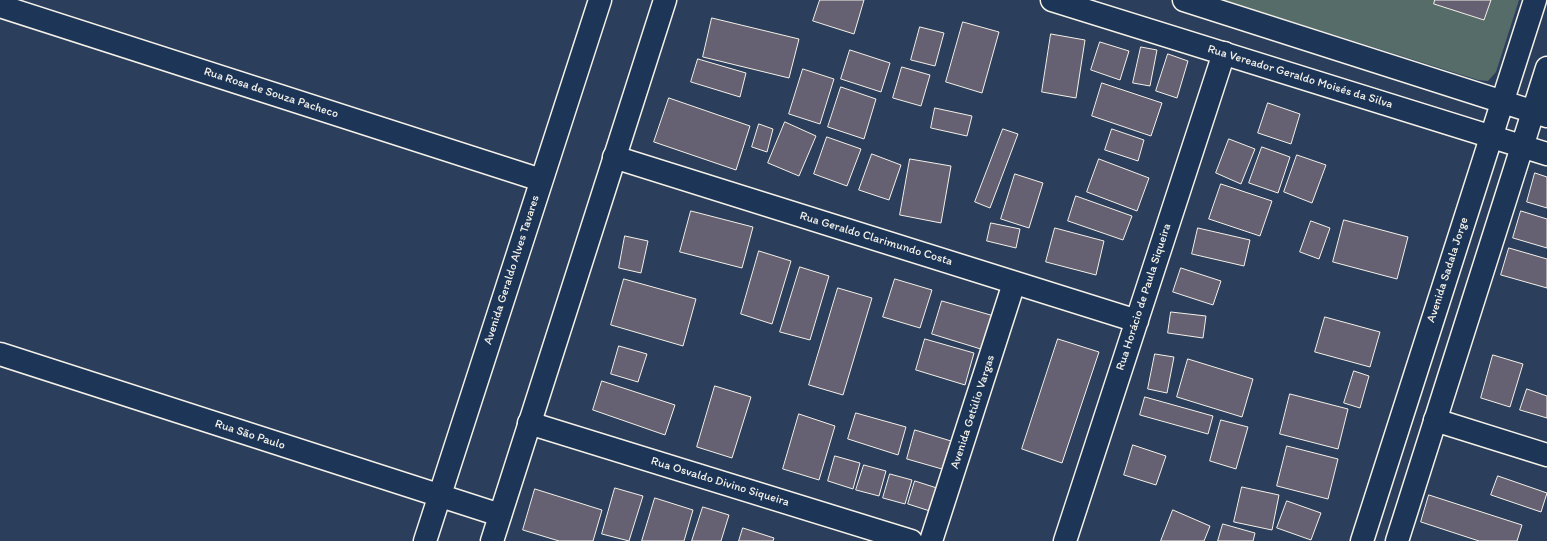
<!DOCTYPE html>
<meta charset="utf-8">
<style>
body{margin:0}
canvas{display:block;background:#2b3e5c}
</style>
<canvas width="1547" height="541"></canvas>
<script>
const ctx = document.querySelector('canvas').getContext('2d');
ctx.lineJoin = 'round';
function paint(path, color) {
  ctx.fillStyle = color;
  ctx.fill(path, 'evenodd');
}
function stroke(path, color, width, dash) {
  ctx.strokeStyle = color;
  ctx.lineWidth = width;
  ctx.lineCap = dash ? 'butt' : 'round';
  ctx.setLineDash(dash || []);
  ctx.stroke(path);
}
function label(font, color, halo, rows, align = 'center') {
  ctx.font = font + ' Itim,sans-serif';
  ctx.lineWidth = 4;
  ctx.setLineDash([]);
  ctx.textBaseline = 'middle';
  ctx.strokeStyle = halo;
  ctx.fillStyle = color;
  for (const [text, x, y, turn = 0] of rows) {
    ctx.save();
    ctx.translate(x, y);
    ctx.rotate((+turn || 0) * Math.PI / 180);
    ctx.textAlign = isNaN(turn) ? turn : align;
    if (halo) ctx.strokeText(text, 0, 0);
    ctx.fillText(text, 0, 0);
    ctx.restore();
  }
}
const green = new Path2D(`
 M 1223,0 L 1519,0 L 1496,72 L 1488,81 L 1478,80 Z`);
const building = new Path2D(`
 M 820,0 L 864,0 L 854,34 L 813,21 Z
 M 1435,0 L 1491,0 L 1484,20 L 1434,4 Z
 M 712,18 L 799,39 L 789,78 L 703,57 Z
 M 963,22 L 999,32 L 982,93 L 946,82 Z
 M 920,27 L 944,33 L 935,66 L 911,60 Z
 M 1051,34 L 1085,40 L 1076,98 L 1042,92 Z
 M 1100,42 L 1129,51 L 1120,80 L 1091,70 Z
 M 1141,47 L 1157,50 L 1150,86 L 1133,83 Z
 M 850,50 L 890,63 L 881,92 L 841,79 Z
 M 1168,54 L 1188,61 L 1177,98 L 1156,91 Z
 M 698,59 L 746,73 L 740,97 L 691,82 Z
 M 902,67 L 930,75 L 921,106 L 893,98 Z
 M 803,69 L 834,79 L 820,124 L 789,114 Z
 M 1102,83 L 1162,103 L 1151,136 L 1092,116 Z
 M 841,87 L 876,99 L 864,139 L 828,127 Z
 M 669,98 L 750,126 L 736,170 L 654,142 Z
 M 1268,103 L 1300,114 L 1291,144 L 1258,133 Z
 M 935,108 L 972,116 L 967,136 L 931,128 Z
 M 785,122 L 816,136 L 799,176 L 768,163 Z
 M 759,124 L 773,129 L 767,152 L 752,147 Z
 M 1003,129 L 1018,134 L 990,208 L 975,202 Z
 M 1112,129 L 1144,140 L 1138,161 L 1105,150 Z
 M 827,137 L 861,149 L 847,186 L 814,174 Z
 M 1229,139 L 1255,149 L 1241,184 L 1216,173 Z
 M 1262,147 L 1290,157 L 1278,193 L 1249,183 Z
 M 872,154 L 901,165 L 889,200 L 859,190 Z
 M 1297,155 L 1326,165 L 1312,203 L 1284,192 Z
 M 910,159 L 951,166 L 941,223 L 900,215 Z
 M 1099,159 L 1149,178 L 1137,211 L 1087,192 Z
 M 1535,173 L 1547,177 L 1547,208 L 1527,202 Z
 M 1015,174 L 1043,183 L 1029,228 L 1001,219 Z
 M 1221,184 L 1272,201 L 1260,236 L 1209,219 Z
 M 1076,196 L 1132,216 L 1123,240 L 1068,221 Z
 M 691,211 L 753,227 L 742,268 L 680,252 Z
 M 1521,211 L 1547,219 L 1547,248 L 1513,238 Z
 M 1344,220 L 1408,237 L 1397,279 L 1333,262 Z
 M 1311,221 L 1330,228 L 1319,259 L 1300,252 Z
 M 991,223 L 1020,229 L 1016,248 L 987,241 Z
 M 1055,228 L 1104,241 L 1096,275 L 1046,262 Z
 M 1198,228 L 1250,240 L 1244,266 L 1192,254 Z
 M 625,236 L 648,241 L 641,273 L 619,268 Z
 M 1509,248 L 1547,259 L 1547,288 L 1501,275 Z
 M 759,251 L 791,261 L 772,324 L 741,314 Z
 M 800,267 L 829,276 L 810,340 L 780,332 Z
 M 1181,268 L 1221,281 L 1213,305 L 1173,292 Z
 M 624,279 L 696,299 L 683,346 L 611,325 Z
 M 895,279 L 932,290 L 920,328 L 883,317 Z
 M 838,288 L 872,298 L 843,395 L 809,385 Z
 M 942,301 L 994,316 L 984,350 L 932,334 Z
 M 1171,312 L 1206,316 L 1203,338 L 1168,333 Z
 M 1325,317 L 1380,332 L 1370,367 L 1315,352 Z
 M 925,339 L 974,353 L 965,385 L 916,370 Z
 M 1058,339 L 1099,352 L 1062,463 L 1022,449 Z
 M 619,346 L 647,354 L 638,382 L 611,374 Z
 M 1155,354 L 1174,357 L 1167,393 L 1148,389 Z
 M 1493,355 L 1523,364 L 1510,407 L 1481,398 Z
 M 1188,359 L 1253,379 L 1242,417 L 1177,397 Z
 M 1354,371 L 1369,376 L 1360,408 L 1344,403 Z
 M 602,381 L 675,405 L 665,435 L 593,410 Z
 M 715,386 L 751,397 L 732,458 L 697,447 Z
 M 1527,389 L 1547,396 L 1547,418 L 1520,410 Z
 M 1290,394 L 1348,409 L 1338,449 L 1280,434 Z
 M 1145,397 L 1213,416 L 1208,434 L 1140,415 Z
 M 856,413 L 906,427 L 898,455 L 848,439 Z
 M 799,414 L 835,426 L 819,480 L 783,469 Z
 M 1221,420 L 1248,427 L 1236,469 L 1210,461 Z
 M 915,430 L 951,441 L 942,469 L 907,459 Z
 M 1133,445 L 1166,456 L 1156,485 L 1124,475 Z
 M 1287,446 L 1338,459 L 1328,499 L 1277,486 Z
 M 835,456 L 860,463 L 853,489 L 828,481 Z
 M 864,465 L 886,471 L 879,496 L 856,490 Z
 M 890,474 L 912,480 L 905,504 L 883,498 Z
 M 1498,476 L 1547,493 L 1541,512 L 1491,495 Z
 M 915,481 L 940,489 L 933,512 L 908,504 Z
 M 1242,487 L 1279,495 L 1272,530 L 1234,522 Z
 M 615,488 L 643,496 L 629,541 L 602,534 Z
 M 535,489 L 602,510 L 593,541 L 559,541 L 523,530 Z
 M 1429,495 L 1522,525 L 1517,541 L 1479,541 L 1421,522 Z
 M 655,498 L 693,510 L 684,541 L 642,541 Z
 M 1287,501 L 1321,513 L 1311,540 L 1277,528 Z
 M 703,507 L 729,515 L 721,541 L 692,541 Z
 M 1173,510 L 1210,526 L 1204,541 L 1161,541 Z
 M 1223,524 L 1255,533 L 1253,541 L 1218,541 Z
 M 743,528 L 774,538 L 773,541 L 739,541 Z`);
const minor = new Path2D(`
 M 0,6 L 541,180
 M 614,157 L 1137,321
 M 0,354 L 500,515
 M 1435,420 L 1547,455
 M 529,423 L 911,541
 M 931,541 L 1014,283
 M 1065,541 L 1224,53`);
const tertiary = new Path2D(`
 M 1052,0 L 1547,154
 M 1184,0 L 1547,116
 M 425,541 L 600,0
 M 492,541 L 665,0
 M 1362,541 L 1535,0
 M 1397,541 L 1547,68`);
const streetNames = [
 ["Rua Vereador Geraldo Moisés da Silva",1300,77,17],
 ["Rua Rosa de Souza Pacheco",271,93,18],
 ["Rua Geraldo Clarimundo Costa",876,239,17],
 ["Avenida Geraldo Alves Tavares",512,270,-72],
 ["Avenida Sadala Jorge",1448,270,-72],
 ["Rua Horácio de Paula Siqueira",1144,297,-72],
 ["Avenida Getúlio Vargas",973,412,-72],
 ["Rua São Paulo",250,435,18],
 ["Rua Osvaldo Divino Siqueira",720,482,17]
];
paint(green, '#566c68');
paint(building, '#656172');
stroke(building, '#f4f1e8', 1);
stroke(minor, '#f4f1e8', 25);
stroke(tertiary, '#f4f1e8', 25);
stroke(minor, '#1d3557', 22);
stroke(tertiary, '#1d3557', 22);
label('12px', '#f4f1e8', '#1d3557', streetNames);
</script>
